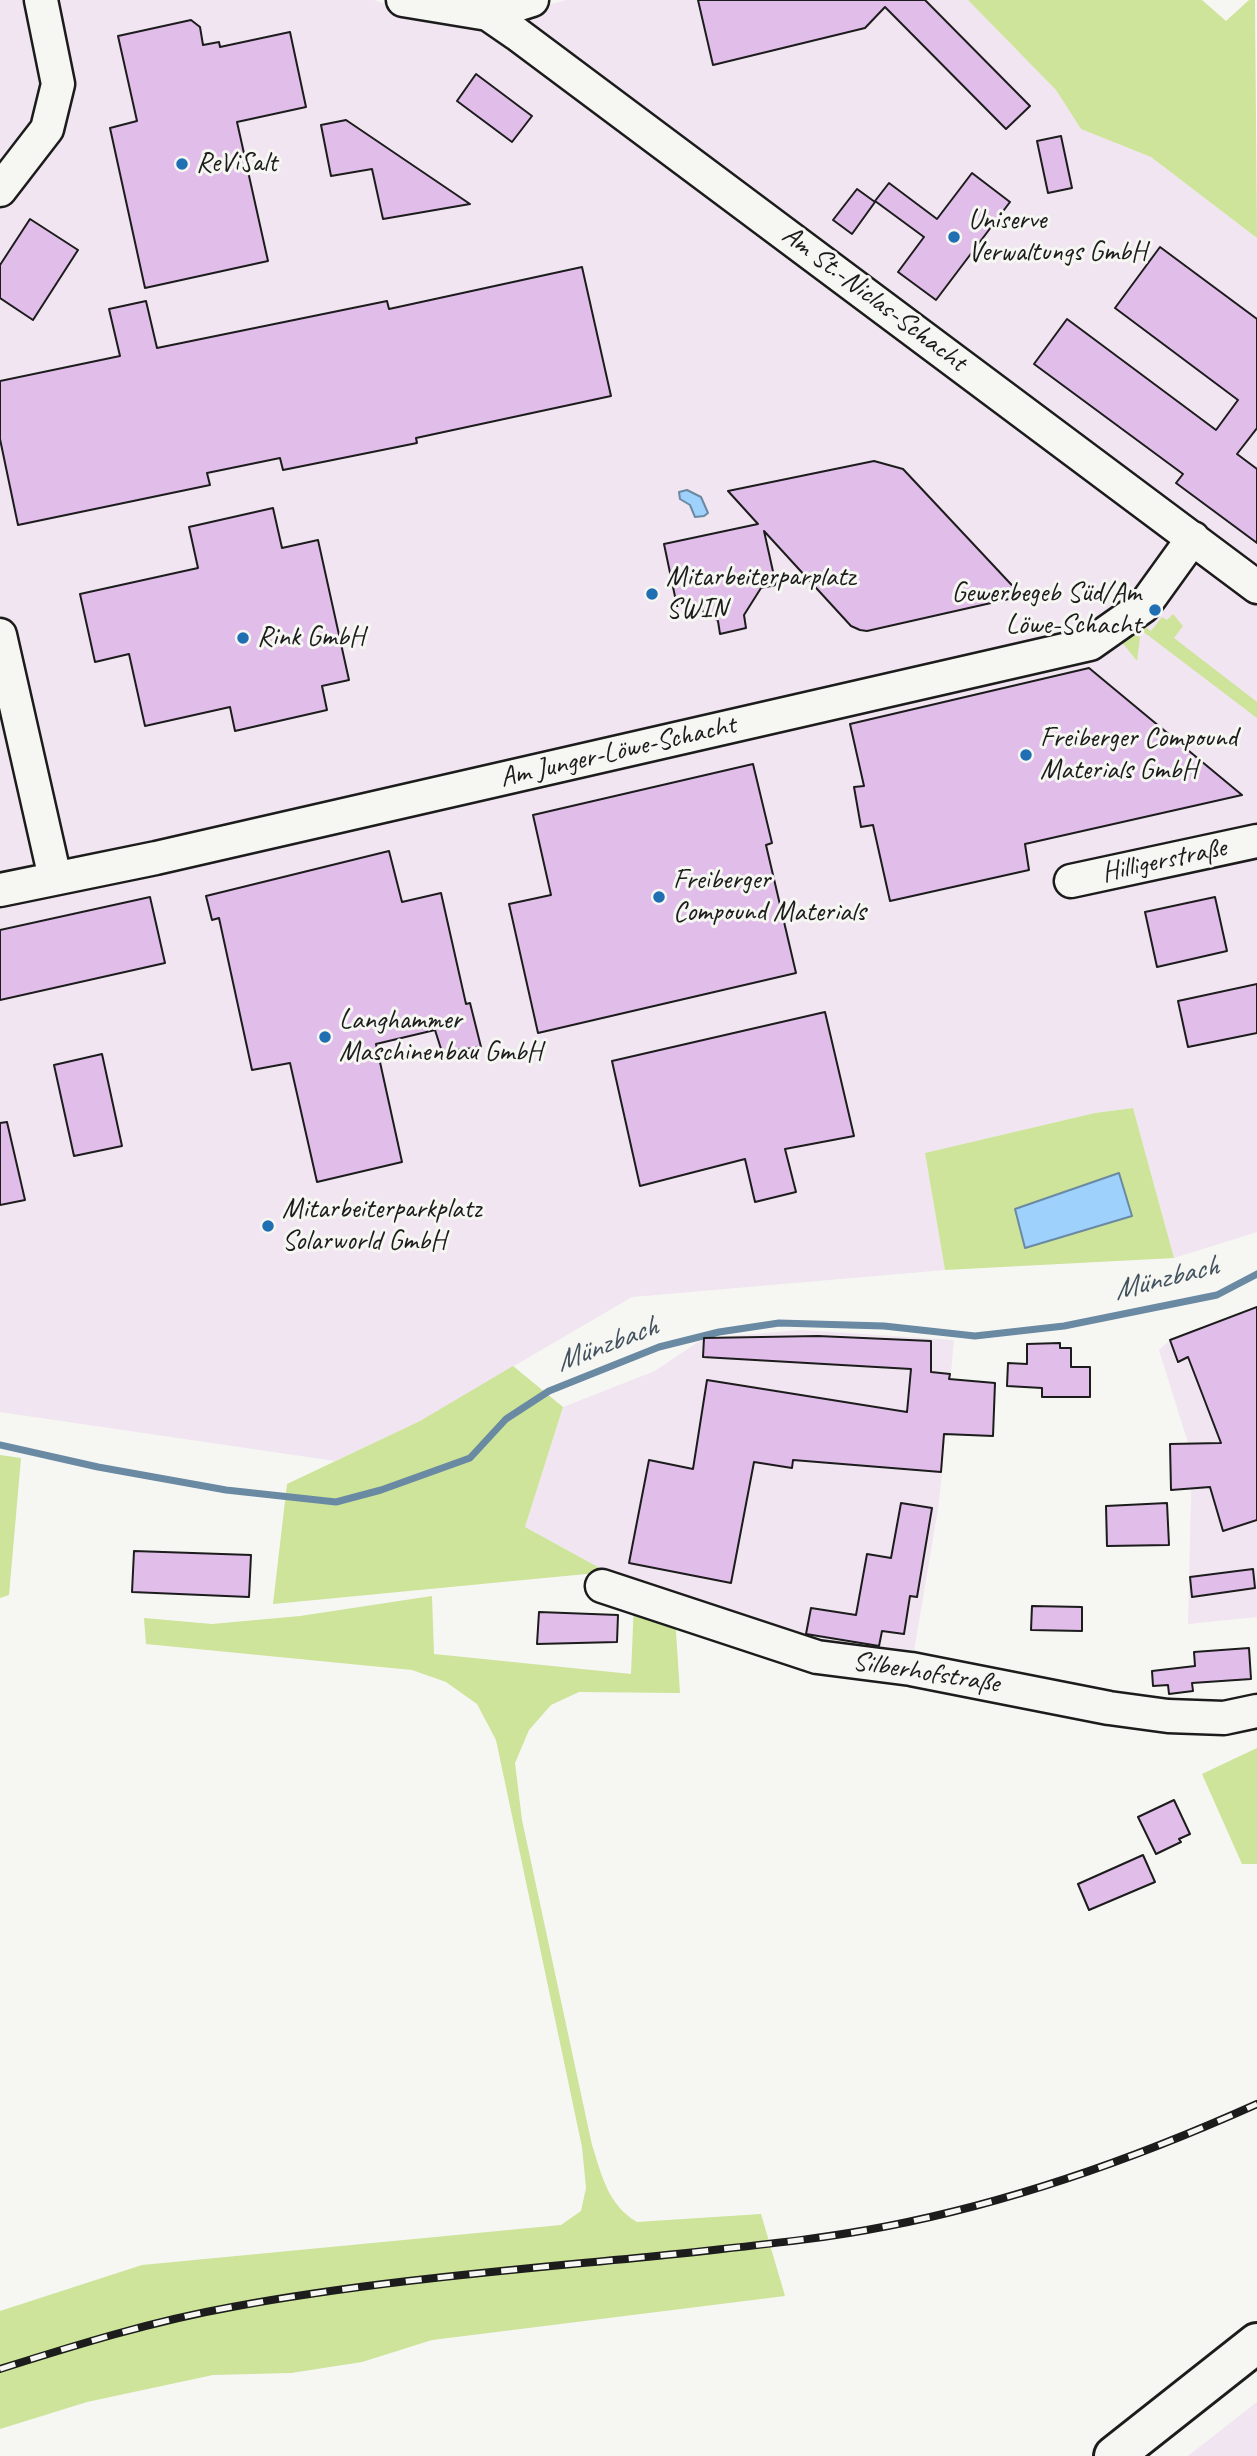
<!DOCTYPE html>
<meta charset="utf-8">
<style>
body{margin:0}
canvas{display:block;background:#f6f6f2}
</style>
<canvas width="1257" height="2456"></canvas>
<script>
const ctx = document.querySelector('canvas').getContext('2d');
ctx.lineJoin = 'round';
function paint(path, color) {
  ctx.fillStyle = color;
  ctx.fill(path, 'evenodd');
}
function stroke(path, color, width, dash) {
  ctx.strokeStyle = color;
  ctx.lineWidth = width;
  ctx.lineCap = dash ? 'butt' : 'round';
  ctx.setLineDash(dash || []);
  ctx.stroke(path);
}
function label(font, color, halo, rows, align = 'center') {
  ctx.font = font + ' Caveat,sans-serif';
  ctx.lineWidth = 6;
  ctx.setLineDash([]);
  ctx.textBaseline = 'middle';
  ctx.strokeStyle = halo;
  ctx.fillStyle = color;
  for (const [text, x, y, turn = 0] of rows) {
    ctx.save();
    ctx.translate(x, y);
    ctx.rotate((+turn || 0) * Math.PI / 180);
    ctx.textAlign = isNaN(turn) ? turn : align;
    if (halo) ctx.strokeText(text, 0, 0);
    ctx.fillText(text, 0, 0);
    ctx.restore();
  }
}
const built = new Path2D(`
 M 0,0 L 374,0 L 385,4 L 458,14 L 527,11 L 566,0 L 968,0 L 1056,90 L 1081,129 L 1151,157 L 1257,238 L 1257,1232 L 1174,1258 L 1133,1108 L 1095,1113 L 925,1153 L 945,1270 L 632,1297 L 420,1421 L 335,1461 L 0,1412 Z
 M 1257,1307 L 1257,1617 L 1188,1624 L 1192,1456 L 1159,1350 L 1170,1340 Z
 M 802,1330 L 954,1340 L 939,1503 L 911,1669 L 817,1657 L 607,1572 L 525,1527 L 563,1407 L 655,1371 L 704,1338 Z
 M 1257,2402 L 1257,2456 L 1188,2456 Z`);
const green = new Path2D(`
 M 968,0 L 1202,0 L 1226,21 L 1249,0 L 1255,0 L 1257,238 L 1151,157 L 1081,129 L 1056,90 Z
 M 1173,614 L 1183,626 L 1174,638 L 1257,702 L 1257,718 L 1141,630 L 1137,661 L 1121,641 L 1140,623 L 1151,631 L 1162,617 L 1167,620 Z
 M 1133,1108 L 1174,1258 L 945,1270 L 925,1153 L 1095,1113 Z
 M 513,1366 L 563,1407 L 525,1527 L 607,1572 L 273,1604 L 287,1484 L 420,1421 Z
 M 0,1455 L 21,1458 L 9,1595 L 0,1598 Z
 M 432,1596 L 434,1654 L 631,1674 L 634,1602 L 675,1617 L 680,1693 L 579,1692 L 551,1705 L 529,1730 L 515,1763 L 522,1820 L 592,2145 C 602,2176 608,2205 637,2222 L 761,2214 L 785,2296 L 432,2340 L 362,2362 L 291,2373 L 213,2375 L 87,2402 L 0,2429 L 0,2311 L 142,2265 L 561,2225 L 581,2211 L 586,2188 L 582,2147 L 496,1740 L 477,1704 L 446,1682 L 412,1670 L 146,1644 L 144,1618 L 212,1624 L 300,1616 Z
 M 1257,1748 L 1257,1864 L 1242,1864 L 1202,1774 Z`);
const water = new Path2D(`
 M 687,490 L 701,497 L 708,513 L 704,516 L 695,517 L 690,505 L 680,499 L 679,492 Z
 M 1119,1173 L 1132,1216 L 1025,1248 L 1015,1209 Z`);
const stream = new Path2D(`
 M 0,1445 L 98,1467 L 226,1490 L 336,1502 L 381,1490 L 470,1458 L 506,1419 L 549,1391 L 659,1347 L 719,1332 L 779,1323 L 884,1326 L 975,1336 L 1064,1326 L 1217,1295 L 1257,1274`);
const building = new Path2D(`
 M 698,0 L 925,0 L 1030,106 L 1006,129 L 885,7 L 865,28 L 713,65 Z
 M 191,20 L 200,27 L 203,45 L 219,42 L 220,47 L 290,32 L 306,107 L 237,122 L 268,261 L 145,288 L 110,128 L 137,121 L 118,36 Z
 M 476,74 L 532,116 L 512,142 L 457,101 Z
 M 346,120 L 470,204 L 383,219 L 372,169 L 331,176 L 321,125 Z
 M 1061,136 L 1072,188 L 1048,193 L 1037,141 Z
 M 972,173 L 1010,202 L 936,300 L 898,272 L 924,237 L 875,201 L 889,183 L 937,219 Z
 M 857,189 L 875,202 L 852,234 L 833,220 Z
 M 30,219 L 78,250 L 33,320 L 0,298 L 0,265 Z
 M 1160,247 L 1257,319 L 1257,428 L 1237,454 L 1257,469 L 1257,543 L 1176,483 L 1183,474 L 1034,364 L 1067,319 L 1216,430 L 1238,400 L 1115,308 Z
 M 582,267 L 611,396 L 416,438 L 417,443 L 283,470 L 280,458 L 207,473 L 210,485 L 18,525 L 0,439 L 0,381 L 120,356 L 109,309 L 146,301 L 157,348 L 387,301 L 389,309 Z
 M 874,461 L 903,469 L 1022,596 L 867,631 L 860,630 L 851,626 L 764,531 L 776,585 L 761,588 L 744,615 L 746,628 L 720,634 L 718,621 L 690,603 L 677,606 L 664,544 L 758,524 L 728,491 Z
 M 273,508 L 282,548 L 318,540 L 349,680 L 322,686 L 327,710 L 235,731 L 230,707 L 145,726 L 129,654 L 95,662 L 80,594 L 198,568 L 189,527 Z
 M 1089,668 L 1242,795 L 1025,844 L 1029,870 L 890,901 L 873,825 L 861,827 L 854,787 L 864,786 L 850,724 Z
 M 753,764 L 772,843 L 766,845 L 796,973 L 538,1033 L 509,904 L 551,895 L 533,815 Z
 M 389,851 L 402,902 L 441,893 L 466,1004 L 470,1003 L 481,1047 L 442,1052 L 435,1030 L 376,1044 L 402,1162 L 317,1182 L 290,1063 L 252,1070 L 219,918 L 212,920 L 206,896 Z
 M 150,897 L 165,963 L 0,1000 L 0,930 Z
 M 1215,897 L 1227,951 L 1157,967 L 1145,912 Z
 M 1257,984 L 1257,1033 L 1188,1047 L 1178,1001 Z
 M 825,1012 L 854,1136 L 785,1149 L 796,1192 L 755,1202 L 745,1159 L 640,1186 L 612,1061 Z
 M 102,1054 L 122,1146 L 74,1156 L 54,1065 Z
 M 7,1122 L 25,1200 L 0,1205 L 0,1123 Z
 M 1257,1307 L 1257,1520 L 1223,1531 L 1210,1487 L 1171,1490 L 1170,1444 L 1221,1443 L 1188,1357 L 1178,1362 L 1170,1340 Z
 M 818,1336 L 931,1341 L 931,1372 L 950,1374 L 949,1379 L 995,1383 L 993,1436 L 944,1434 L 941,1472 L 793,1460 L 792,1468 L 754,1462 L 731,1583 L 629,1563 L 649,1460 L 693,1469 L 707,1380 L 907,1412 L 911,1369 L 703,1357 L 704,1338 Z
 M 1060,1343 L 1060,1348 L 1071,1348 L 1071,1367 L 1090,1367 L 1090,1397 L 1042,1397 L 1042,1388 L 1007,1386 L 1008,1363 L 1027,1364 L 1027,1344 Z
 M 901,1503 L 932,1508 L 917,1597 L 910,1596 L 904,1634 L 882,1631 L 879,1646 L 806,1634 L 811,1608 L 856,1615 L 867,1554 L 891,1558 Z
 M 1167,1503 L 1169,1545 L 1107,1546 L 1106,1506 Z
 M 134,1551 L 251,1555 L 249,1597 L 132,1592 Z
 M 1253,1569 L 1255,1588 L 1192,1597 L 1190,1577 Z
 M 1032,1606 L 1082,1607 L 1082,1631 L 1031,1630 Z
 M 539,1612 L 618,1615 L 617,1642 L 537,1644 Z
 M 1249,1648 L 1251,1679 L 1192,1683 L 1193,1691 L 1169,1694 L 1168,1685 L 1153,1686 L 1152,1671 L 1195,1666 L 1194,1652 Z
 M 1174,1800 L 1190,1834 L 1179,1839 L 1181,1842 L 1156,1854 L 1138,1817 Z
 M 1143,1855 L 1155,1882 L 1089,1910 L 1078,1884 Z`);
const minor = new Path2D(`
 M 403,0 L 488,14 L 517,34 L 1257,587
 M 488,14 L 532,0
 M 0,190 L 47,129 L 58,84 L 41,0
 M 0,635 L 55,878
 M 1071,881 L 1257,841
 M 0,890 L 156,858 L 1090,644 L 1144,606 L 1193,538
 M 602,1586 L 817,1657 L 911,1669 L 1109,1708 L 1168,1716 L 1224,1718 L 1257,1711`);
const major = new Path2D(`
 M 1114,2456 L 1257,2343`);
const rail = new Path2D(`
 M 0,2369 C 76,2345 153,2321 232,2307 C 378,2280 528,2269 676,2254 C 747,2246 818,2240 888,2226 C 1016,2201 1139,2157 1257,2104`);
const markers = [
 [182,164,7,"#1f6fb2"],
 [954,237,7,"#1f6fb2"],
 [652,594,7,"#1f6fb2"],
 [1155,610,7,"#1f6fb2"],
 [243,638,7,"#1f6fb2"],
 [1026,755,7,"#1f6fb2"],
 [659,897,7,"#1f6fb2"],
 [325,1037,7,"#1f6fb2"],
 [268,1226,7,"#1f6fb2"]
];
const poiNames = [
 ["ReViSalt",196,164],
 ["Uniserve",968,221],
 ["Verwaltungs GmbH",968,253],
 ["Mitarbeiterparplatz",666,578],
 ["SWIN",666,610],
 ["Gewerbegeb Süd/Am",1141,594,"right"],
 ["Löwe-Schacht",1141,626,"right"],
 ["Rink GmbH",257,638],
 ["Freiberger Compound",1040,739],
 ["Materials GmbH",1040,771],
 ["Freiberger",673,881],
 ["Compound Materials",673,913],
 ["Langhammer",339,1021],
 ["Maschinenbau GmbH",339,1053],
 ["Mitarbeiterparkplatz",282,1210],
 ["Solarworld GmbH",282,1242]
];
const streetNames = [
 ["Am St.-Niclas-Schacht",874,299,37],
 ["Am Junger-Löwe-Schacht",618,752,-13],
 ["Hilligerstraße",1164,861,-12],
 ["Silberhofstraße",926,1673,9]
];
const waterNames = [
 ["Münzbach",1166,1279,-14],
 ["Münzbach",607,1345,-21]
];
paint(built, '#f0e5f0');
paint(green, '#cde49a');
paint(water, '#9ed1fc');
stroke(water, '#6a89a2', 2);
stroke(stream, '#6a89a2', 7);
paint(building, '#e1beea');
stroke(building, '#1c1c1c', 2);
stroke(minor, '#1c1c1c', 37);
stroke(major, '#1c1c1c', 44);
stroke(minor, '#f6f6f2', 32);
stroke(major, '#f6f6f2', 38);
stroke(rail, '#1c1c1c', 8);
stroke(rail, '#f6f6f2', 5, [16]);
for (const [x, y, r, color] of markers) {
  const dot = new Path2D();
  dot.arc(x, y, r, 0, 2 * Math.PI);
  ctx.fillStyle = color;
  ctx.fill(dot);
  stroke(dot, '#f6f6f2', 2.5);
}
label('28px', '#1c1c1c', '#f6f6f2', poiNames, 'left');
label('28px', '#1c1c1c', '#f6f6f2', streetNames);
label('italic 30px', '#43525f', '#f6f6f2', waterNames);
</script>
